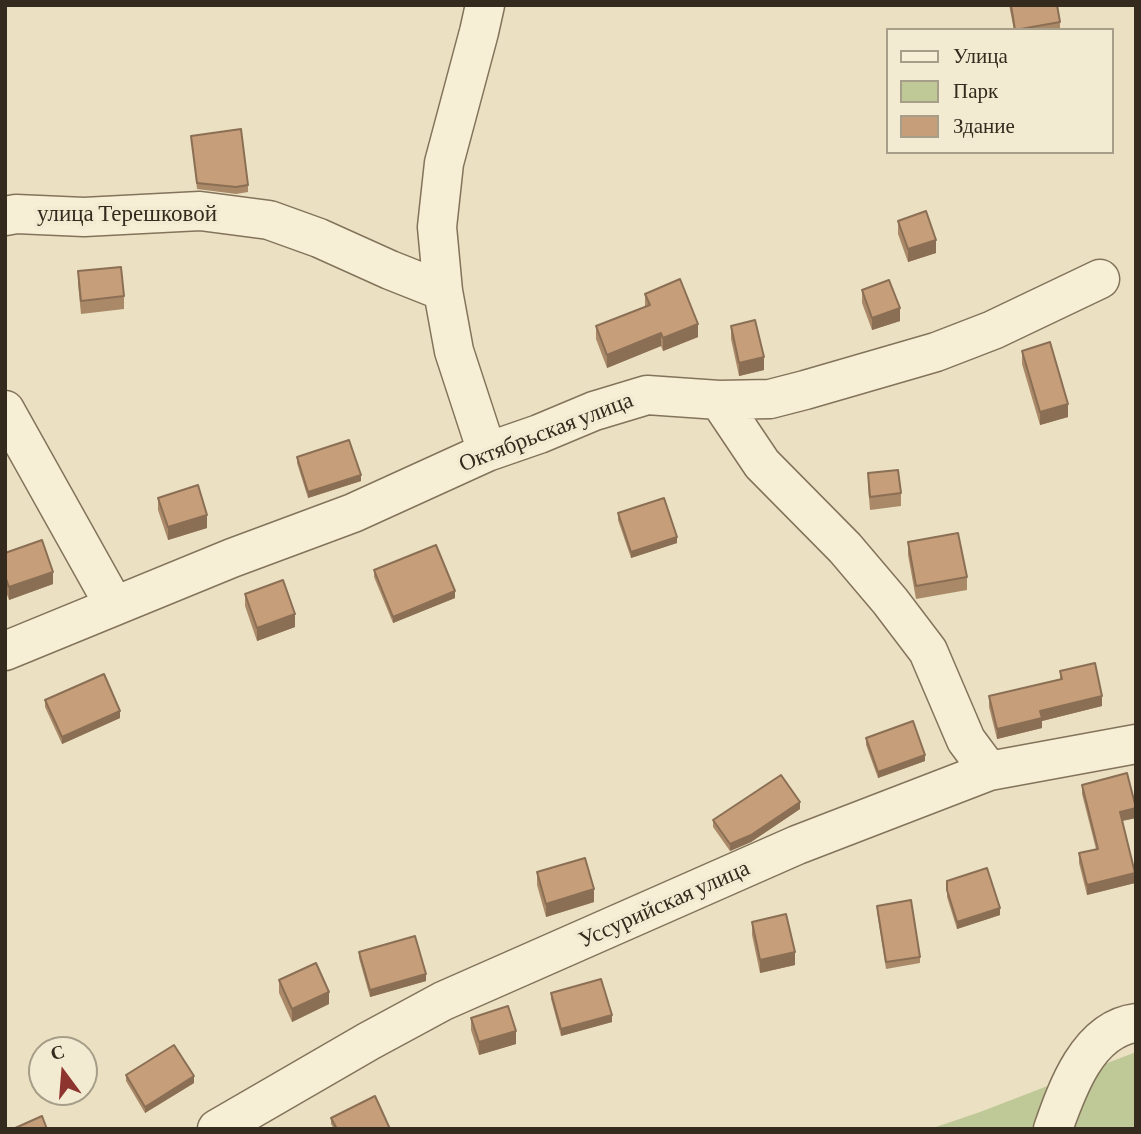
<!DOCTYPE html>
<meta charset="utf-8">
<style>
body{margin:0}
#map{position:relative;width:1141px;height:1134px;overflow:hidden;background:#ebe1c2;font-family:"Crimson Pro",serif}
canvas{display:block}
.frame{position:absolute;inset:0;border:7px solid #342a1e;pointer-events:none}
.legend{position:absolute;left:886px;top:28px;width:228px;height:126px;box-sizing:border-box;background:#f3ebd1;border:2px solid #a79e89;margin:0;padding:9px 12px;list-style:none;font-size:21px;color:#342a1e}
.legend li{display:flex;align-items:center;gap:14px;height:35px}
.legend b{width:35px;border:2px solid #a79e89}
.north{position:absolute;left:28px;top:1036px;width:70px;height:70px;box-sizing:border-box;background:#f3ebd1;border:2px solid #a79e89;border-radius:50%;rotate:344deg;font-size:19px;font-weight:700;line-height:28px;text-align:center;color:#342a1e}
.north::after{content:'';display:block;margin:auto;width:24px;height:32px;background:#8e342f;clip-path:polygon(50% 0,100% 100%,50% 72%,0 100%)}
</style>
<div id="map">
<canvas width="1141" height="1134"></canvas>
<div class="frame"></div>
<ul class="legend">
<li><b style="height:9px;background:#f6eed5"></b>Улица</li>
<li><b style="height:19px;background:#bfc897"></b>Парк</li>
<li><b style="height:19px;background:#c69f7a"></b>Здание</li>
</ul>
<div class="north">С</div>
</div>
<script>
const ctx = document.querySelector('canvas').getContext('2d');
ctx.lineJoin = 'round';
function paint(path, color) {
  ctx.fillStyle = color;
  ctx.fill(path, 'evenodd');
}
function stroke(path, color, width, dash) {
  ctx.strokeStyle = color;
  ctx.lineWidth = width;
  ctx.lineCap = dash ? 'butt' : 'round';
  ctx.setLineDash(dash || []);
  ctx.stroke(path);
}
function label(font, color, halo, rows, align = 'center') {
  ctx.font = font + ' "Crimson Pro",serif';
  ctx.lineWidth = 7;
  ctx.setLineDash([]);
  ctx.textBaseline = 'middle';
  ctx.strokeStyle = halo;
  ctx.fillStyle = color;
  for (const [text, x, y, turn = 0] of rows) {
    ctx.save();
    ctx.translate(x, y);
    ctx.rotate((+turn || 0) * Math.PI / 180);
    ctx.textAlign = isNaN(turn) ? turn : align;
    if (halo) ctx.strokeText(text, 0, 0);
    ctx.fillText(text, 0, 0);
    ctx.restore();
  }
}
const green = new Path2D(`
 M 1136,1052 L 1136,1129 L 930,1129 L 980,1112 Z`);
const minor = new Path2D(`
 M 485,5 L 479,32 L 444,163 L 437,227 L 443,291 L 454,351 L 487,452
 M 5,216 L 16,214 L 84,217 L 200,211 L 269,220 L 319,238 L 390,270 L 443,291
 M 719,400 L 762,464 L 845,548 L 890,601 L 928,651 L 966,740 L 989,771
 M 5,410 L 114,605
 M 5,651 L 232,558 L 353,513 L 487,452 L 539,434 L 594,411 L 647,395 L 719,400 L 770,399 L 805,390 L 936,352 L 993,330 L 1100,279
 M 217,1129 L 369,1041 L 443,1001 L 797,845 L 989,771 L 1136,744
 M 1053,1129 C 1067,1089 1088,1029 1136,1023`);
const wall = new Path2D(`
 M 1009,5 L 1057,5 L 1060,22 L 1060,30 L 1014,30 Z
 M 191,136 L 248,185 L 248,192 L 236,194 L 197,189 Z
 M 898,221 L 936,253 L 908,262 L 898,234 Z
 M 78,271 L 124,296 L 124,309 L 81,314 L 78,284 Z
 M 862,290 L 900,321 L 872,330 L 862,303 Z
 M 645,294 L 698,337 L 663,351 L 661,346 L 607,368 L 596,339 L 596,326 L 645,307 Z
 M 731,326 L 764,370 L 739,376 L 731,339 Z
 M 1022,351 L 1068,417 L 1040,425 L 1022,364 Z
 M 297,457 L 361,481 L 308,498 L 297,463 Z
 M 868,473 L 901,493 L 901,506 L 870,510 L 868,486 Z
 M 158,498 L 207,528 L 168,540 L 158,510 Z
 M 618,513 L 677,543 L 631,558 L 618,520 Z
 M 908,542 L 967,577 L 967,590 L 916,599 L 908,555 Z
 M 5,553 L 53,584 L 9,600 L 5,589 Z
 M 374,570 L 455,598 L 393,623 L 374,577 Z
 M 245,594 L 295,627 L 257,641 L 245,606 Z
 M 1060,671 L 1102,706 L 1042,721 L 1042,728 L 997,739 L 989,707 L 989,696 L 1060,679 Z
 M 45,700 L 120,718 L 62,744 L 45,707 Z
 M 866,738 L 925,761 L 878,778 L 866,745 Z
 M 1082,785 L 1136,818 L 1123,821 L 1135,883 L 1087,895 L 1079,863 L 1079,853 L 1096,849 L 1082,794 Z
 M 800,809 L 751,842 L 730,851 L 713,827 L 713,820 Z
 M 537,872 L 594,902 L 546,917 L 537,885 Z
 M 947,881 L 1000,915 L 957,929 L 947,897 Z
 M 877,906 L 920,957 L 920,963 L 886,969 L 877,912 Z
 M 752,922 L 795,965 L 760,973 L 752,935 Z
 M 359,952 L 426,981 L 370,997 L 359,958 Z
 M 279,980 L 329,1004 L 292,1022 L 279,993 Z
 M 551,993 L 612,1022 L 561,1036 L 551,999 Z
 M 471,1018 L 516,1044 L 479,1055 L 471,1030 Z
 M 126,1075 L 194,1083 L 145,1113 L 126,1081 Z
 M 331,1118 L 390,1129 L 334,1129 L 331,1124 Z`);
const shadedWall = new Path2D(`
 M 936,240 L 936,253 L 908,262 L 908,249 Z
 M 900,308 L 900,321 L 872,330 L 872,318 Z
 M 698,324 L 698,337 L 663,351 L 663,338 Z
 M 661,333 L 661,346 L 607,368 L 607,355 Z
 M 764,357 L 764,370 L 739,376 L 739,363 Z
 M 1068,404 L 1068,417 L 1040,425 L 1040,412 Z
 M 361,475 L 361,481 L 308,498 L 308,492 Z
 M 207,515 L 207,528 L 168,540 L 168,527 Z
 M 677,537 L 677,543 L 631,558 L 631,552 Z
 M 53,572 L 53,584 L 9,600 L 9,587 Z
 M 455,591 L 455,598 L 393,623 L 393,617 Z
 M 295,614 L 295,627 L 257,641 L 257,628 Z
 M 1102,696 L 1102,706 L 1042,721 L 1042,728 L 997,739 L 997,729 L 1040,711 Z
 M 120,711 L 120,718 L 62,744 L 62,737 Z
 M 925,755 L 925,761 L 878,778 L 878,772 Z
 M 800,802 L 800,809 L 751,842 L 730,851 L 730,844 Z
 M 1136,808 L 1136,818 L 1120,821 L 1120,812 Z
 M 1135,873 L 1135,883 L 1087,895 L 1087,885 Z
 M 594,889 L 594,902 L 546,917 L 546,904 Z
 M 1000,908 L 1000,915 L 957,929 L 957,922 Z
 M 795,952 L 795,965 L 760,973 L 760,960 Z
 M 426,974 L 426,981 L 370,997 L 370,990 Z
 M 329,992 L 329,1004 L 292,1022 L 292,1009 Z
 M 612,1015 L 612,1022 L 561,1036 L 561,1029 Z
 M 516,1031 L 516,1044 L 479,1055 L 479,1042 Z
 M 194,1076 L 194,1083 L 145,1113 L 145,1107 Z`);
const building = new Path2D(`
 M 1011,5 L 1057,5 L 1060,22 L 1015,30 Z
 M 241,129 L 248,185 L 236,187 L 197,183 L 191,136 Z
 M 926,211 L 936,240 L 908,249 L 898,221 Z
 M 121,267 L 124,296 L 81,301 L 78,271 Z
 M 680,279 L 698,324 L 663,338 L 661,333 L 607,355 L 596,326 L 650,305 L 645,294 Z
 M 889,280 L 900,308 L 872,318 L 862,290 Z
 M 755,320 L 764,357 L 739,363 L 731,326 Z
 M 1050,342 L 1068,404 L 1040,412 L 1022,351 Z
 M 349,440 L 361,475 L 308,492 L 297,457 Z
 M 898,470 L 901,493 L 870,497 L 868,473 Z
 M 198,485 L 207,515 L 168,527 L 158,498 Z
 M 664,498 L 677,537 L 631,552 L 618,513 Z
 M 958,533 L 967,577 L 916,586 L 908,542 Z
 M 42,540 L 53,572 L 9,587 L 5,576 L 5,553 Z
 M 436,545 L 455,591 L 393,617 L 374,570 Z
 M 283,580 L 295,614 L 257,628 L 245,594 Z
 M 1095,663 L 1102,696 L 1040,711 L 1042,718 L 997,729 L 989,696 L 1062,679 L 1060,671 Z
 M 104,674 L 120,711 L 62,737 L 45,700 Z
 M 913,721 L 925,755 L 878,772 L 866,738 Z
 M 1127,773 L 1136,808 L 1120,812 L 1135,873 L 1087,885 L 1079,853 L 1098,849 L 1082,785 Z
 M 781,775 L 800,802 L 751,835 L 730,844 L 713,820 Z
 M 585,858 L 594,889 L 546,904 L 537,872 Z
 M 987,868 L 1000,908 L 957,922 L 947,890 L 947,881 Z
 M 911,900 L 920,957 L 886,962 L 877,906 Z
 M 786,914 L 795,952 L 760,960 L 752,922 Z
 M 415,936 L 426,974 L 370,990 L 359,952 Z
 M 316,963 L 329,992 L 292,1009 L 279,980 Z
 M 601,979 L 612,1015 L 561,1029 L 551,993 Z
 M 508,1006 L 516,1031 L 479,1042 L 471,1018 Z
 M 174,1045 L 194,1076 L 145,1107 L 126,1075 Z
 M 375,1096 L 390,1129 L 337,1129 L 331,1118 Z
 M 42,1116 L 47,1129 L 13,1129 Z`);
const streetNames = [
 ["улица Терешковой",127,214],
 ["Октябрьская улица",546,432,-21],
 ["Уссурийская улица",664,904,-24]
];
paint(green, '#bfc897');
stroke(minor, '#83735b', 41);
stroke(minor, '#f6eed5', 38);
paint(wall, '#aa8969');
paint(shadedWall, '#8b6f55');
paint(building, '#c69f7a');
stroke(building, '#8b6f55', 2);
label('23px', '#342a1e', '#f3ebd1', streetNames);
</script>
